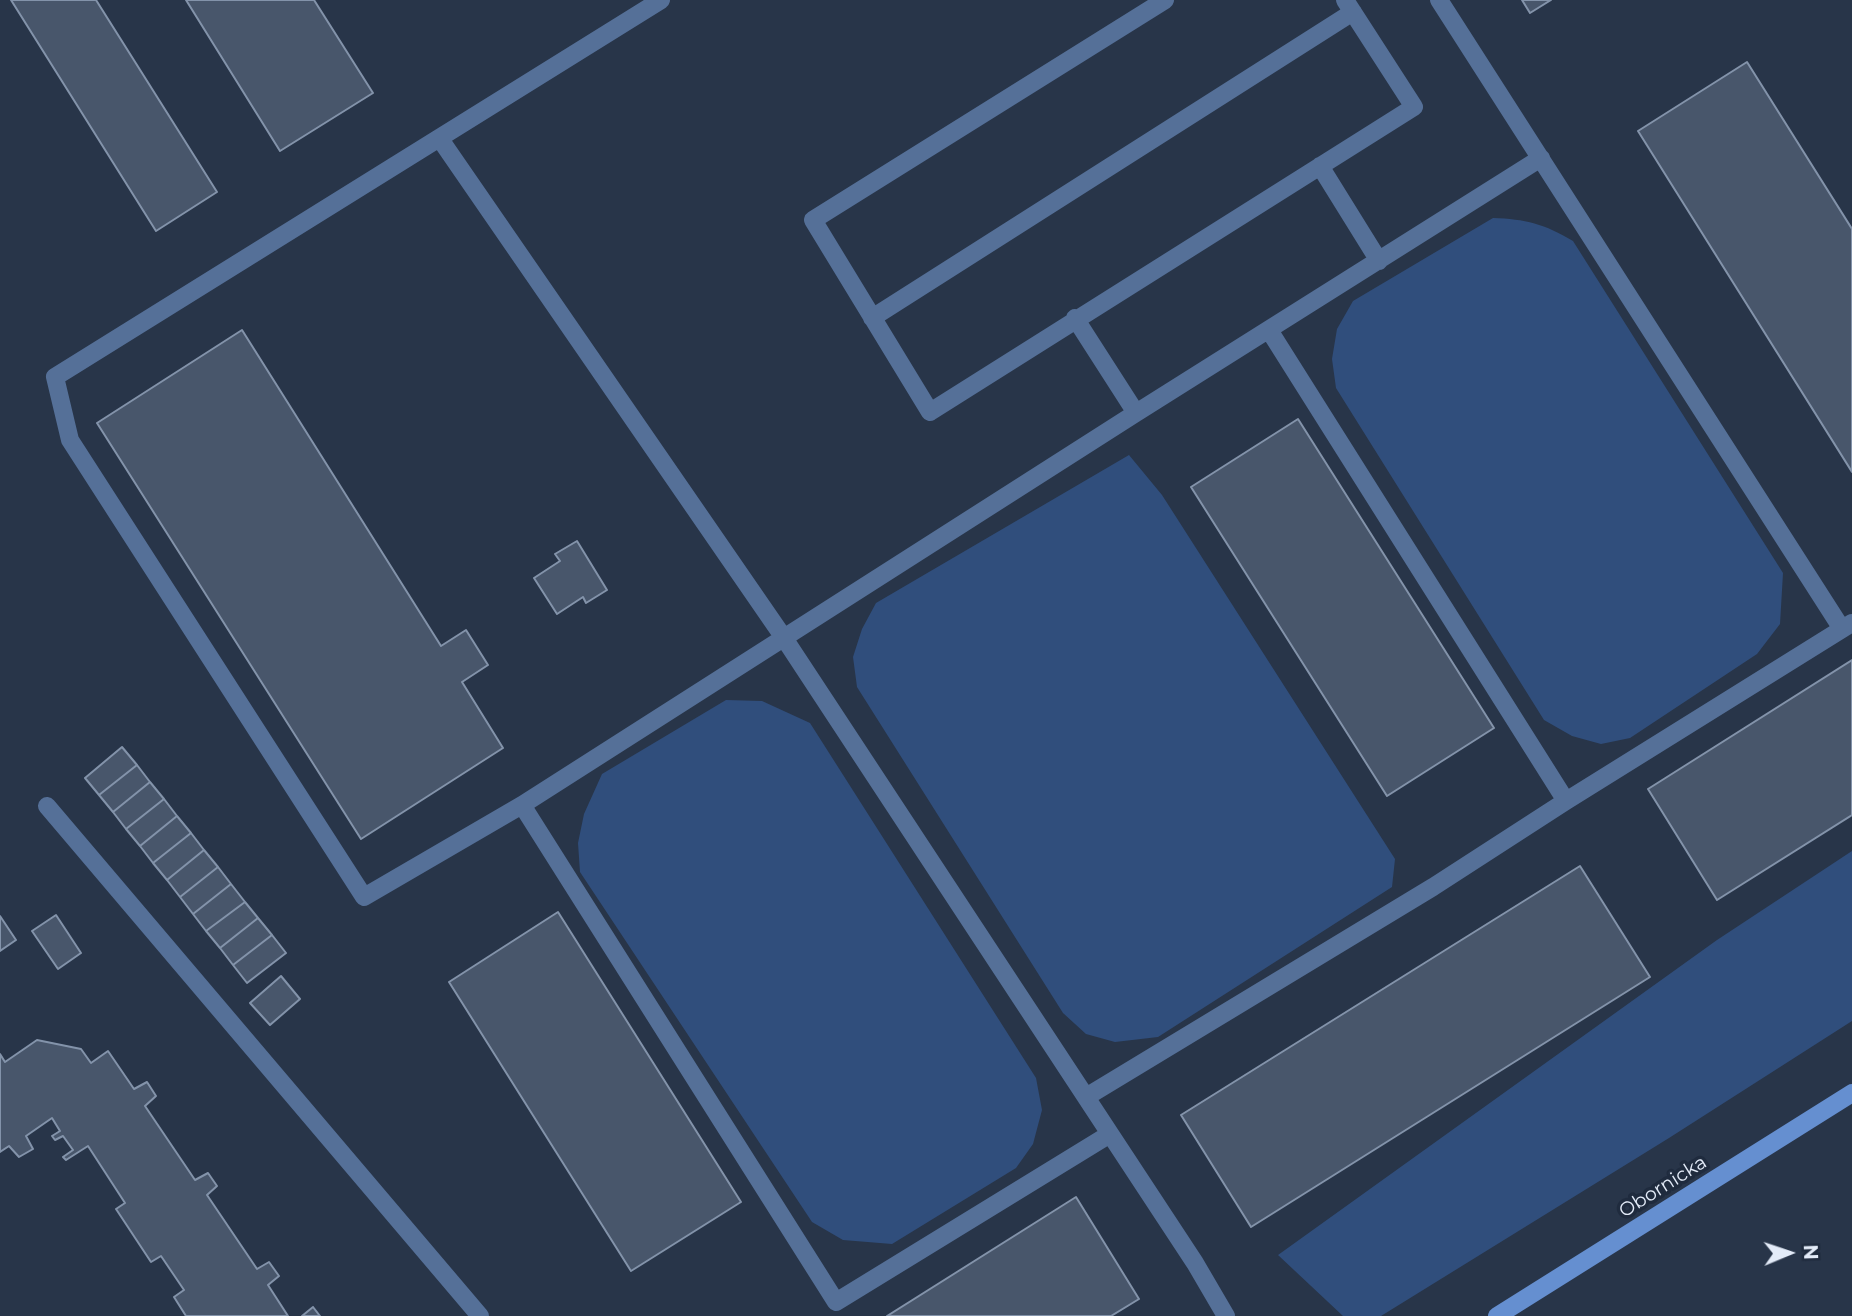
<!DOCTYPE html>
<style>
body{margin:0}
#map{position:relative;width:1852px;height:1316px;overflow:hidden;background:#283549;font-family:Montserrat,sans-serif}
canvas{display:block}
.north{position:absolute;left:1754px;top:1218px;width:70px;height:70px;-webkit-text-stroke:5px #1f2b3e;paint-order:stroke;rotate:88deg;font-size:19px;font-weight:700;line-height:28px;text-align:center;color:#e3ebf8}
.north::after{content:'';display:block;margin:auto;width:24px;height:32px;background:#e3ebf8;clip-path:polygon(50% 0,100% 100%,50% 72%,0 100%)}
</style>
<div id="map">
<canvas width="1852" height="1316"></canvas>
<div class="north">N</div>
</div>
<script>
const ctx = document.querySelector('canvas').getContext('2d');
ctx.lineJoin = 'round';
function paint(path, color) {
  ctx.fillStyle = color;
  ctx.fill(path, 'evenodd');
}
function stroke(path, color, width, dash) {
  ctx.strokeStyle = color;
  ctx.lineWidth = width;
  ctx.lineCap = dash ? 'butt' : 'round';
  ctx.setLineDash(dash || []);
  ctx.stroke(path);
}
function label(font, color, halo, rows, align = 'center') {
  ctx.font = font + ' Montserrat,sans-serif';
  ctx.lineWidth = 7;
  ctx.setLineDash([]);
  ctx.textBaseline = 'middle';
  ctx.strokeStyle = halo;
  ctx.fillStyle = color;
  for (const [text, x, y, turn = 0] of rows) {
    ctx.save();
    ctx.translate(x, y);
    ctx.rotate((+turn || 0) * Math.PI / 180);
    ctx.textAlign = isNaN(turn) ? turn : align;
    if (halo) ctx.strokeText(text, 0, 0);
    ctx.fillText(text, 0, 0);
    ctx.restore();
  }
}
const green = new Path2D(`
 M 1493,218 C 1525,219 1545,224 1573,241 L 1783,573 L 1780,624 L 1757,654 L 1630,738 L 1601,744 L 1572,736 L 1544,720 L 1336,388 L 1332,359 L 1337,329 L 1353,301 Z
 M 1129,455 L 1162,495 L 1395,859 L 1392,887 L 1158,1037 L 1115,1042 L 1086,1034 L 1063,1013 L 857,687 L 853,657 L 862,629 L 876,603 Z
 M 726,700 L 762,701 L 810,723 L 1036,1078 L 1042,1110 L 1033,1144 L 1016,1168 L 892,1244 L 843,1240 L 812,1222 L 580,872 L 578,843 L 584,814 L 602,774 Z
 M 1852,851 L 1852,1021 L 1669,1138 L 1381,1316 L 1343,1316 L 1278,1255 L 1717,940 Z`);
const building = new Path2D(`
 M 11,0 L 96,0 L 217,192 L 156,231 Z
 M 186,0 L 314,0 L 373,93 L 280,151 Z
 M 1522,0 L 1551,0 L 1530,13 Z
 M 1747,62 L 1852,229 L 1852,472 L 1638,131 Z
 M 242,330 L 441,646 L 466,630 L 488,665 L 462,682 L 503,748 L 361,839 L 97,423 Z
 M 1298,419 L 1494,728 L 1387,796 L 1191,487 Z
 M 577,541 L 607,590 L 586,603 L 583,597 L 557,614 L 534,578 L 560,561 L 555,554 Z
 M 1852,660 L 1852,815 L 1717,900 L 1648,789 Z
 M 122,747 L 137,765 L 99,795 L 85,778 Z
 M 137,765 L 150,782 L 113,812 L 99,795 Z
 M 150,782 L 164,799 L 126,829 L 113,812 Z
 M 164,799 L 177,816 L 140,846 L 126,829 Z
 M 177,816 L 191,833 L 153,863 L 140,846 Z
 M 191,833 L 204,850 L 167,880 L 153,863 Z
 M 204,850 L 218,867 L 180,897 L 167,880 Z
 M 1580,866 L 1650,977 L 1251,1227 L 1181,1115 Z
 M 218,867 L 231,884 L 193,914 L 180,897 Z
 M 231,884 L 245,902 L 206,931 L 193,914 Z
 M 245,902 L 258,918 L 220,948 L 206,931 Z
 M 558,912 L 741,1202 L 631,1271 L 449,982 Z
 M 56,915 L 81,953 L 58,969 L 32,931 Z
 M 0,916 L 16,940 L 0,951 Z
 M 258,918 L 272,935 L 233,965 L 220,948 Z
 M 272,935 L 286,953 L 247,983 L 233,965 Z
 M 281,976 L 300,999 L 270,1025 L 250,1003 Z
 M 37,1040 L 81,1049 L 91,1063 L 108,1051 L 134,1089 L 147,1082 L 156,1096 L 145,1106 L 195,1180 L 208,1173 L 217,1186 L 207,1195 L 257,1269 L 269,1262 L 279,1276 L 268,1285 L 288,1316 L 186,1316 L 174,1297 L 184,1290 L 161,1256 L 151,1262 L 116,1209 L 125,1203 L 88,1146 L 66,1160 L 63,1157 L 73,1150 L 63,1136 L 55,1140 L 52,1136 L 60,1131 L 52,1118 L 26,1136 L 33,1149 L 19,1157 L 9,1146 L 0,1152 L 0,1054 L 5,1062 Z
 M 1076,1197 L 1139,1299 L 1111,1316 L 887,1316 Z
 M 313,1307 L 320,1316 L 302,1316 Z`);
const lane = new Path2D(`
 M 661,0 L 55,377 L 70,440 L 364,897 L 522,805 L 1136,413 L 1541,158
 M 1165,0 L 813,220 L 930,412 L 1414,107 L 1345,0
 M 1439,0 L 1842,629
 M 440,139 L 784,638 L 1195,1263 L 1226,1316
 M 1320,166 L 1379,261
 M 872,318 L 1353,12
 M 1075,318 L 1136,413
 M 1269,330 L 1566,801
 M 522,805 L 836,1302 L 1110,1134
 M 47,806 L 480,1316
 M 1086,1097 L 1433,887 L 1566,801 L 1852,623`);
const secondary = new Path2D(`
 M 1497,1316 L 1852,1093`);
const streetNames = [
 ["Obornicka",1663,1187,-32]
];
paint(green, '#304e7c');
paint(building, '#48566b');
stroke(building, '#8393aa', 2);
stroke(lane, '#557098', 18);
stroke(secondary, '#658fd0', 18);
label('19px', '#e3ebf8', '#1f2b3e', streetNames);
</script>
